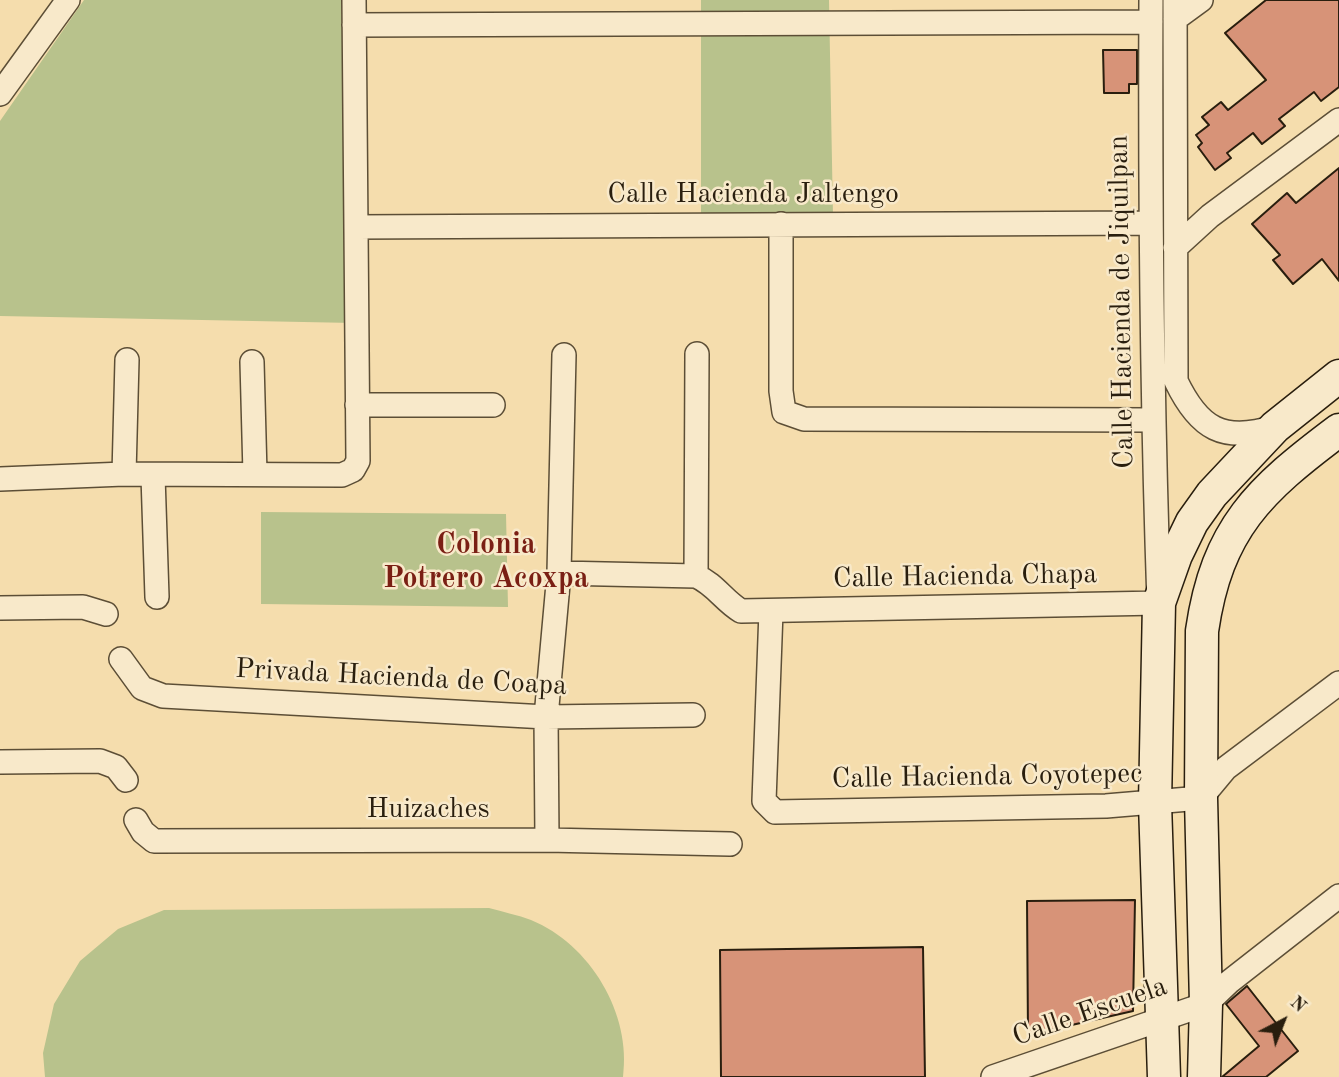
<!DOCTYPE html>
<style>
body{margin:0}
#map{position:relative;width:1339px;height:1077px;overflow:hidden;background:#f5ddad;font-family:"Old Standard TT",serif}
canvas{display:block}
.north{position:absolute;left:1248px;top:986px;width:70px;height:70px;-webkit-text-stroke:5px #f8e9ca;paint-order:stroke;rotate:42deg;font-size:19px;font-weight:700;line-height:28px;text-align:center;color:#291e0e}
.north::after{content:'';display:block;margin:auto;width:24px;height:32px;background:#291e0e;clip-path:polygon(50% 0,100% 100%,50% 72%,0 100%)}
</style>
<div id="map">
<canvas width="1339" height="1077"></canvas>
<div class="north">N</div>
</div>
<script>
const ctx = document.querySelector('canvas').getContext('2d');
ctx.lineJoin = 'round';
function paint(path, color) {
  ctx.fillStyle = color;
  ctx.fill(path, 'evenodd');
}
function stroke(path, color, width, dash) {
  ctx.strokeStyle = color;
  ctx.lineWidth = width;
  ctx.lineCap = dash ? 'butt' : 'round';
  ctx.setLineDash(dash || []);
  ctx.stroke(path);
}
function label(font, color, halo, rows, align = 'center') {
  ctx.font = font + ' "Old Standard TT",serif';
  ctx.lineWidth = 5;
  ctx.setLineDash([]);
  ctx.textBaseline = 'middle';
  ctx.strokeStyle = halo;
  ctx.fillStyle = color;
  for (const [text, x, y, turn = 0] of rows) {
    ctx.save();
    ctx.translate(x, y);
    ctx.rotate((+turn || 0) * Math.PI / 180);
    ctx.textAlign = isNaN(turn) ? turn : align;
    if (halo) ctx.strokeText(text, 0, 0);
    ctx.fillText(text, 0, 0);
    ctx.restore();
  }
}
const green = new Path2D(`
 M 84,0 L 341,0 L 354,323 L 0,316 L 0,121 Z
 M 701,0 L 829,0 L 833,216 L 701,217 Z
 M 261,512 L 506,514 L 508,607 L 261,604 Z
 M 489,908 C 503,912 518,915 531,920 C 590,944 632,1014 623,1077 L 45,1077 L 43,1053 L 54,1004 L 80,961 L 118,929 L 164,910 Z`);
const building = new Path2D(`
 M 1266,0 L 1339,0 L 1339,87 L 1321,101 L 1314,92 L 1279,119 L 1285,126 L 1262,144 L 1253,133 L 1227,153 L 1231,158 L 1215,170 L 1198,147 L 1202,143 L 1196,135 L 1209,125 L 1202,117 L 1221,102 L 1228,110 L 1266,80 L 1225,33 Z
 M 1103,50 L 1137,50 L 1137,84 L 1129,84 L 1129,93 L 1104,93 Z
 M 1339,168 L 1339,281 L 1322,259 L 1293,284 L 1273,260 L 1280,255 L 1252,224 L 1287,193 L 1296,203 Z
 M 1135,900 L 1133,1011 L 1028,1035 L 1027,901 Z
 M 923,947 L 925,1077 L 721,1077 L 720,950 Z
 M 1247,986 L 1298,1051 L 1266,1077 L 1222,1077 L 1259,1046 L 1226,1004 Z`);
const minor = new Path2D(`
 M 1175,0 L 1176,381 C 1199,429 1223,443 1275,427
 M 1175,19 L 1201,0
 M 354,25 L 1151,22
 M 0,94 L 68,0
 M 781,224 L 781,391 L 784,412 L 804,419 L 1153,420
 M 356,227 L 1150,223
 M 1175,248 L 1210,216 L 1339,120
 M 252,362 L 255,474
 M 357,405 L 493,405
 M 124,474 L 127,360
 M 153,476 L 157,597
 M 0,479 L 124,474 L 342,475 L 353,470 L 358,461 L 354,0
 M 559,573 L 696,576 C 715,584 724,601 741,611 L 1159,603 C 1152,402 1150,201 1151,0
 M 696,576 L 697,354
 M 0,608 L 83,607 L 106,614
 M 771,611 L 764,801 L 775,812 L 1106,806 L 1201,798 L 1226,768 L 1339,683
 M 121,659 L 142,688 L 163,696 L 546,717 L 693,715
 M 0,762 L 100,761 L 116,767 L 126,780
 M 136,820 L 143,832 L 154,841 L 547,840 L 730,844
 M 547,840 L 546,717 L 559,573 L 564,355
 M 993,1077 L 1206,1004 L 1229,982 L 1339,896`);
const secondary = new Path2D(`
 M 1164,1077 L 1155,803 L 1159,603 L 1176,555 L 1192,522 L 1212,494 L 1275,427 L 1339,376
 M 1204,1077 L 1206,1004 L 1201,798 L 1202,631 C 1217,528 1259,490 1339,430`);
const streetNames = [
 ["Calle Hacienda Jaltengo",753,195],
 ["Calle Hacienda de Jiquilpan",1122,302,-91],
 ["Calle Hacienda Chapa",965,577,-1],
 ["Privada Hacienda de Coapa",401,678,3],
 ["Calle Hacienda Coyotepec",987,777,-1],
 ["Huizaches",428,810],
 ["Calle Escuela",1090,1012,-19]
];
const neighbourhoodNames = [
 ["Colonia",486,545],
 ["Potrero Acoxpa",486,579]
];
paint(green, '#b8c28c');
paint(building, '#d79378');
stroke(building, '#291e0e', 2);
stroke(minor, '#5c4e36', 26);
stroke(secondary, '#291e0e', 35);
stroke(minor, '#f8e9ca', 23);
stroke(secondary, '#f8e9ca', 32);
label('28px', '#291e0e', '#f8e9ca', streetNames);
label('bold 30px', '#7a1f14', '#f8e9ca', neighbourhoodNames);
</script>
